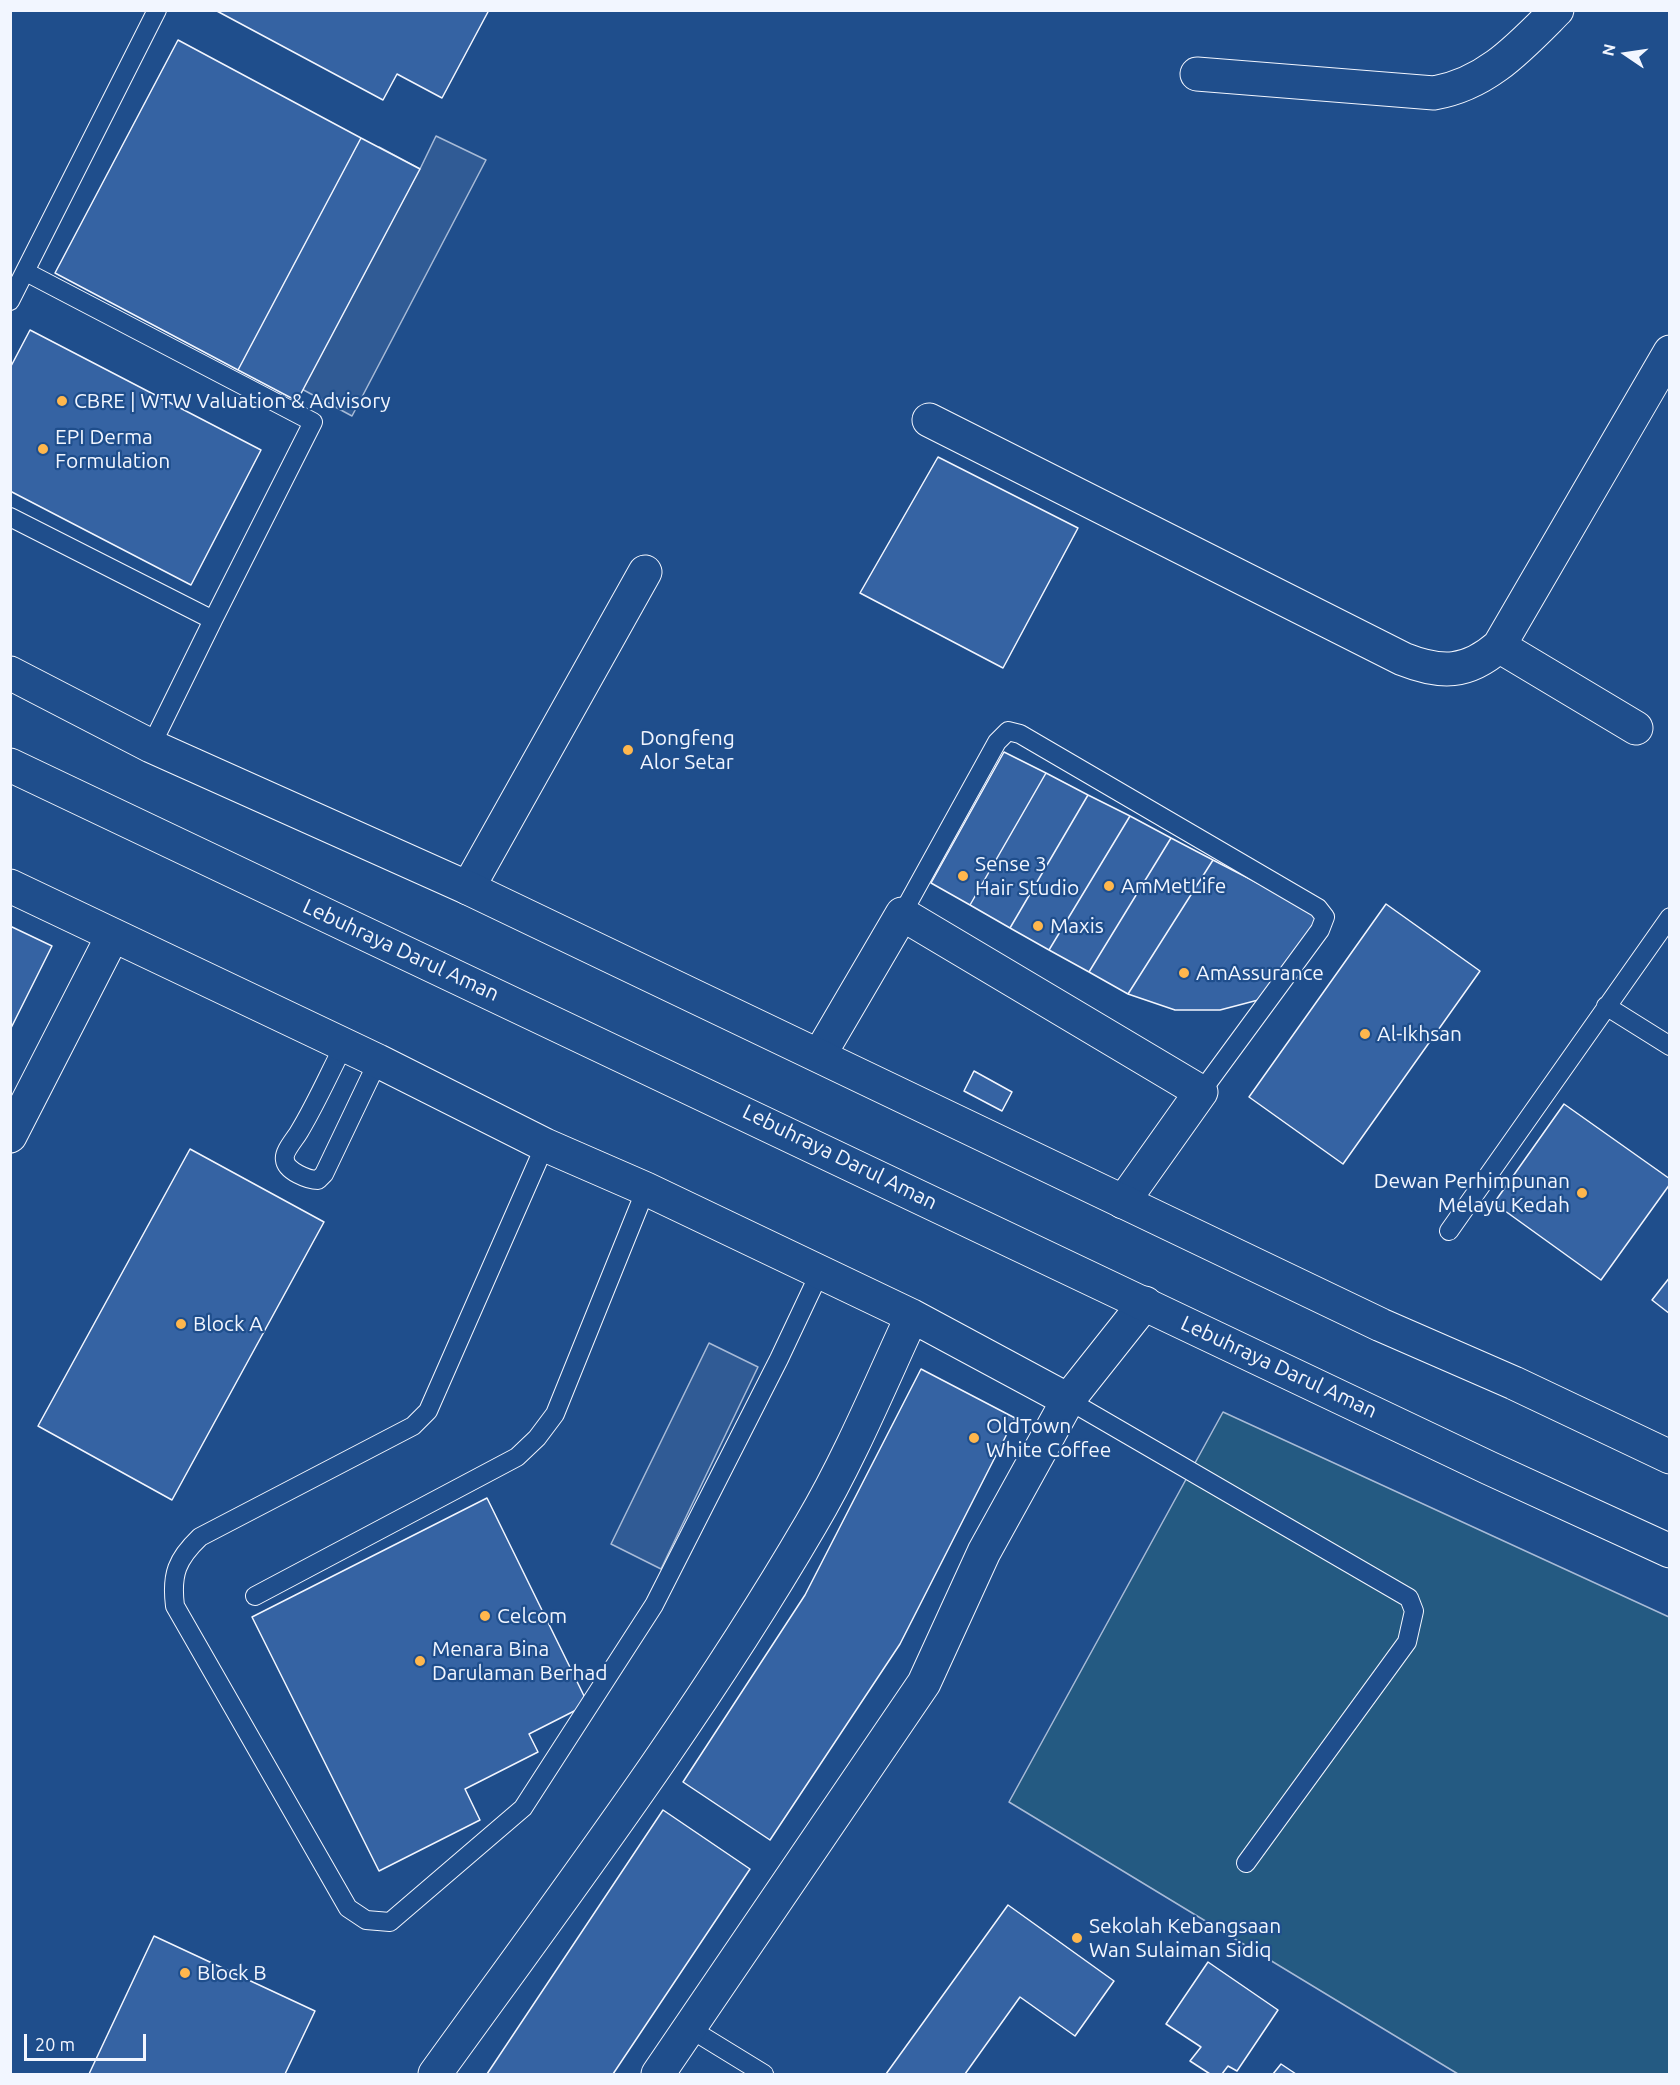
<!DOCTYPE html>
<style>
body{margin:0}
#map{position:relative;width:1680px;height:2085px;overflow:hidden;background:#1f4e8c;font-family:Ubuntu,sans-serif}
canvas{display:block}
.frame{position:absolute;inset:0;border:12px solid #f2f6ff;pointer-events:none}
.north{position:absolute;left:1596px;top:24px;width:60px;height:60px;-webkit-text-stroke:4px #1f4e8c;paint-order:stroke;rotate:283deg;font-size:16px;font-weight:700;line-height:24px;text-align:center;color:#f2f6ff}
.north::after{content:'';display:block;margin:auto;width:21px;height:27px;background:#f2f6ff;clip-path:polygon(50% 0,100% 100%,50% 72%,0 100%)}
.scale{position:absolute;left:24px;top:2034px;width:122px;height:27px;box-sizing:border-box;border:3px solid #f2f6ff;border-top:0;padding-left:8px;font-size:18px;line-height:21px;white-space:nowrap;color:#f2f6ff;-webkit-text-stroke:4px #1f4e8c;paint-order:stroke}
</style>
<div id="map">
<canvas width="1680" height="2085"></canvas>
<div class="frame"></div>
<div class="north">N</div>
<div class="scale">20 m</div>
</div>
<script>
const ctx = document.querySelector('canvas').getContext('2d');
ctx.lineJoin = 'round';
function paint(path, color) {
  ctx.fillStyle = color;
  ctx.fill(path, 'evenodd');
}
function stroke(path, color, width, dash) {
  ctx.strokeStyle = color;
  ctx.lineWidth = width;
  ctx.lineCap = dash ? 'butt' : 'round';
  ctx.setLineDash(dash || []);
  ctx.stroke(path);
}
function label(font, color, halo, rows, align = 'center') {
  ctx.font = font + ' Ubuntu,sans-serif';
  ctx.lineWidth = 4.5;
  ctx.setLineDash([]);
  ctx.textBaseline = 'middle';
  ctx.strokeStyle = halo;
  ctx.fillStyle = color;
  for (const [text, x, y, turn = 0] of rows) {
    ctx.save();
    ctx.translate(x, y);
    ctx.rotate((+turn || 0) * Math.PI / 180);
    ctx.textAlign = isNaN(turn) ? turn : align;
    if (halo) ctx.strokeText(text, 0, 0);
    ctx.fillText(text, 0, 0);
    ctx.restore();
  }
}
const green = new Path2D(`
 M 1223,1412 L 1669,1617 L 1669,2074 L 1458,2074 L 1009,1802 Z`);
const parking = new Path2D(`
 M 436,136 L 486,160 L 352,416 L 259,366 L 379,147 L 420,169 Z
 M 709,1343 L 758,1367 L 661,1569 L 611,1544 Z`);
const building = new Path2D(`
 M 215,10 L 489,10 L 442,98 L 397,74 L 383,100 Z
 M 178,40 L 361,138 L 238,370 L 55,273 Z
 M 361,138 L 420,169 L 297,401 L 238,370 Z
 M 30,330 L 261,450 L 191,585 L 10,491 L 10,368 Z
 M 938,457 L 1078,528 L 1003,668 L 860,593 Z
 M 1004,752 L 1046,773 L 970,905 L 931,883 Z
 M 1046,773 L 1088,795 L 1010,928 L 970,905 Z
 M 1088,795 L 1130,816 L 1049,950 L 1010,928 Z
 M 1130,816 L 1171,838 L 1089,972 L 1049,950 Z
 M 1171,838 L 1213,860 L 1128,994 L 1089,972 Z
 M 1213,860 L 1320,915 L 1262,999 L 1220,1010 L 1175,1010 L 1128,994 Z
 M 1386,904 L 1480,971 L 1343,1164 L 1249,1097 Z
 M 10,926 L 52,946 L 10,1030 Z
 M 974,1071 L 1012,1092 L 1002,1111 L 964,1091 Z
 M 1564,1104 L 1670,1179 L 1670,1184 L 1601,1280 L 1494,1203 Z
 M 190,1149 L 324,1222 L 172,1500 L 38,1426 Z
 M 1670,1277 L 1670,1314 L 1652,1300 Z
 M 921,1369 L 1015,1418 L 900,1644 L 770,1840 L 683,1782 L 805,1595 Z
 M 487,1498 L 588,1704 L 529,1734 L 538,1752 L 465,1789 L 480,1820 L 379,1871 L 252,1617 Z
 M 663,1810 L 750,1869 L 613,2074 L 487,2074 Z
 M 1008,1905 L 1114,1981 L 1075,2036 L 1020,1997 L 965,2074 L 886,2074 Z
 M 154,1936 L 315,2011 L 285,2074 L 89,2074 Z
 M 1208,1962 L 1278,2010 L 1237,2071 L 1228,2066 L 1222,2074 L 1210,2074 L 1190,2061 L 1201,2047 L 1166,2024 Z
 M 1281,2064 L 1296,2074 L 1273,2074 Z`);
const lane = new Path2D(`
 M 26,272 L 313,422 L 213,620
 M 10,301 L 157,10
 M 10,517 L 213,620 L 151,746
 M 902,914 L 997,742 L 1008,731 L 1020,734 L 1318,908 L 1325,917 L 1320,930 L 1201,1092
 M 1606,1006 L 1670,1046
 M 344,1045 C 329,1074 316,1104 299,1132 C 295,1139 283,1152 285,1160 C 286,1171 308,1180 318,1180 L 324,1174 L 378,1061
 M 545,1145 L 428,1411 L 413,1426 L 200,1537 C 177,1559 171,1574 175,1606 L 348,1908 L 366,1920 L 390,1922 L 523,1808 L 654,1605 L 779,1359 L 820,1272
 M 1449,1231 L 1670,917
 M 1068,1400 L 1409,1598 L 1414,1611 L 1407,1642 L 1246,1863
 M 255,1596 L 517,1457 L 537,1438 L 555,1414 L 646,1189
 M 689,2028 L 764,2074`);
const street = new Path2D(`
 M 1197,74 L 1434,93 C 1487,84 1520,47 1557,10
 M 929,420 L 1403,659 C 1441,674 1467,674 1499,646 L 1670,352
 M 1499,646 L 1636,728
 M 10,886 L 378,1061 L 545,1145 L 646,1189 L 912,1316 L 1068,1400
 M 468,888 L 645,572
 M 820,1054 L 902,914 L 1201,1092 L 1123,1202
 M 10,1136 L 113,935
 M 435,2074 C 565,1894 699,1716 811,1524 C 850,1458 880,1385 912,1316
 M 658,2074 L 924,1683 L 984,1552 L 1068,1400 L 1145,1303`);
const primary = new Path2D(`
 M 10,673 L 151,746 L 468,888 L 1381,1325 L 1514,1383 L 1670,1457
 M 10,765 L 1489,1468 L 1670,1551`);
const markers = [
 [62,401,6,"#ffb74d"],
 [43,449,6,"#ffb74d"],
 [628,750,6,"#ffb74d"],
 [963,876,6,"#ffb74d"],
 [1109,886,6,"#ffb74d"],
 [1038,926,6,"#ffb74d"],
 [1184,973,6,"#ffb74d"],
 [1365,1034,6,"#ffb74d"],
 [1582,1193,6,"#ffb74d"],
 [181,1324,6,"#ffb74d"],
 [974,1438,6,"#ffb74d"],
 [485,1616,6,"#ffb74d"],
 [420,1661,6,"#ffb74d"],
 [1077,1938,6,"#ffb74d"],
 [185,1973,6,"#ffb74d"]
];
const poiNames = [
 ["CBRE | WTW Valuation & Advisory",74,401],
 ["EPI Derma",55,437],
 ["Formulation",55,461],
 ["Dongfeng",640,738],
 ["Alor Setar",640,762],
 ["Sense 3",975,864],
 ["Hair Studio",975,888],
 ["AmMetLife",1121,886],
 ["Maxis",1050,926],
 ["AmAssurance",1196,973],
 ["Al-Ikhsan",1377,1034],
 ["Dewan Perhimpunan",1570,1181,"right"],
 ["Melayu Kedah",1570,1205,"right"],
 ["Block A",193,1324],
 ["OldTown",986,1426],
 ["White Coffee",986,1450],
 ["Celcom",497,1616],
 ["Menara Bina",432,1649],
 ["Darulaman Berhad",432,1673],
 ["Sekolah Kebangsaan",1089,1926],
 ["Wan Sulaiman Sidiq",1089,1950],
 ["Block B",197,1973]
];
const streetNames = [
 ["Lebuhraya Darul Aman",401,950,25],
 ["Lebuhraya Darul Aman",840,1157,26],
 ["Lebuhraya Darul Aman",1279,1367,25]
];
paint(green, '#245a82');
stroke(green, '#a8bbd7', 1.5);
paint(parking, '#305b95');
stroke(parking, '#a8bbd7', 1.5);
paint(building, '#3563a3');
stroke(building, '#f2f6ff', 1.5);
stroke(lane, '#f2f6ff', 20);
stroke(street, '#f2f6ff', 35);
stroke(primary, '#f2f6ff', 35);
stroke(lane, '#1f4e8c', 18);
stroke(street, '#1f4e8c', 33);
stroke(primary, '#1f4e8c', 33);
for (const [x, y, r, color] of markers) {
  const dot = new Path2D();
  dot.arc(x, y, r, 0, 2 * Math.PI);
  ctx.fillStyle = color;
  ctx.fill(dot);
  stroke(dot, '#1f4e8c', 2);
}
label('21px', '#f2f6ff', '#1f4e8c', poiNames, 'left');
label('21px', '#f2f6ff', '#1f4e8c', streetNames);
</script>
